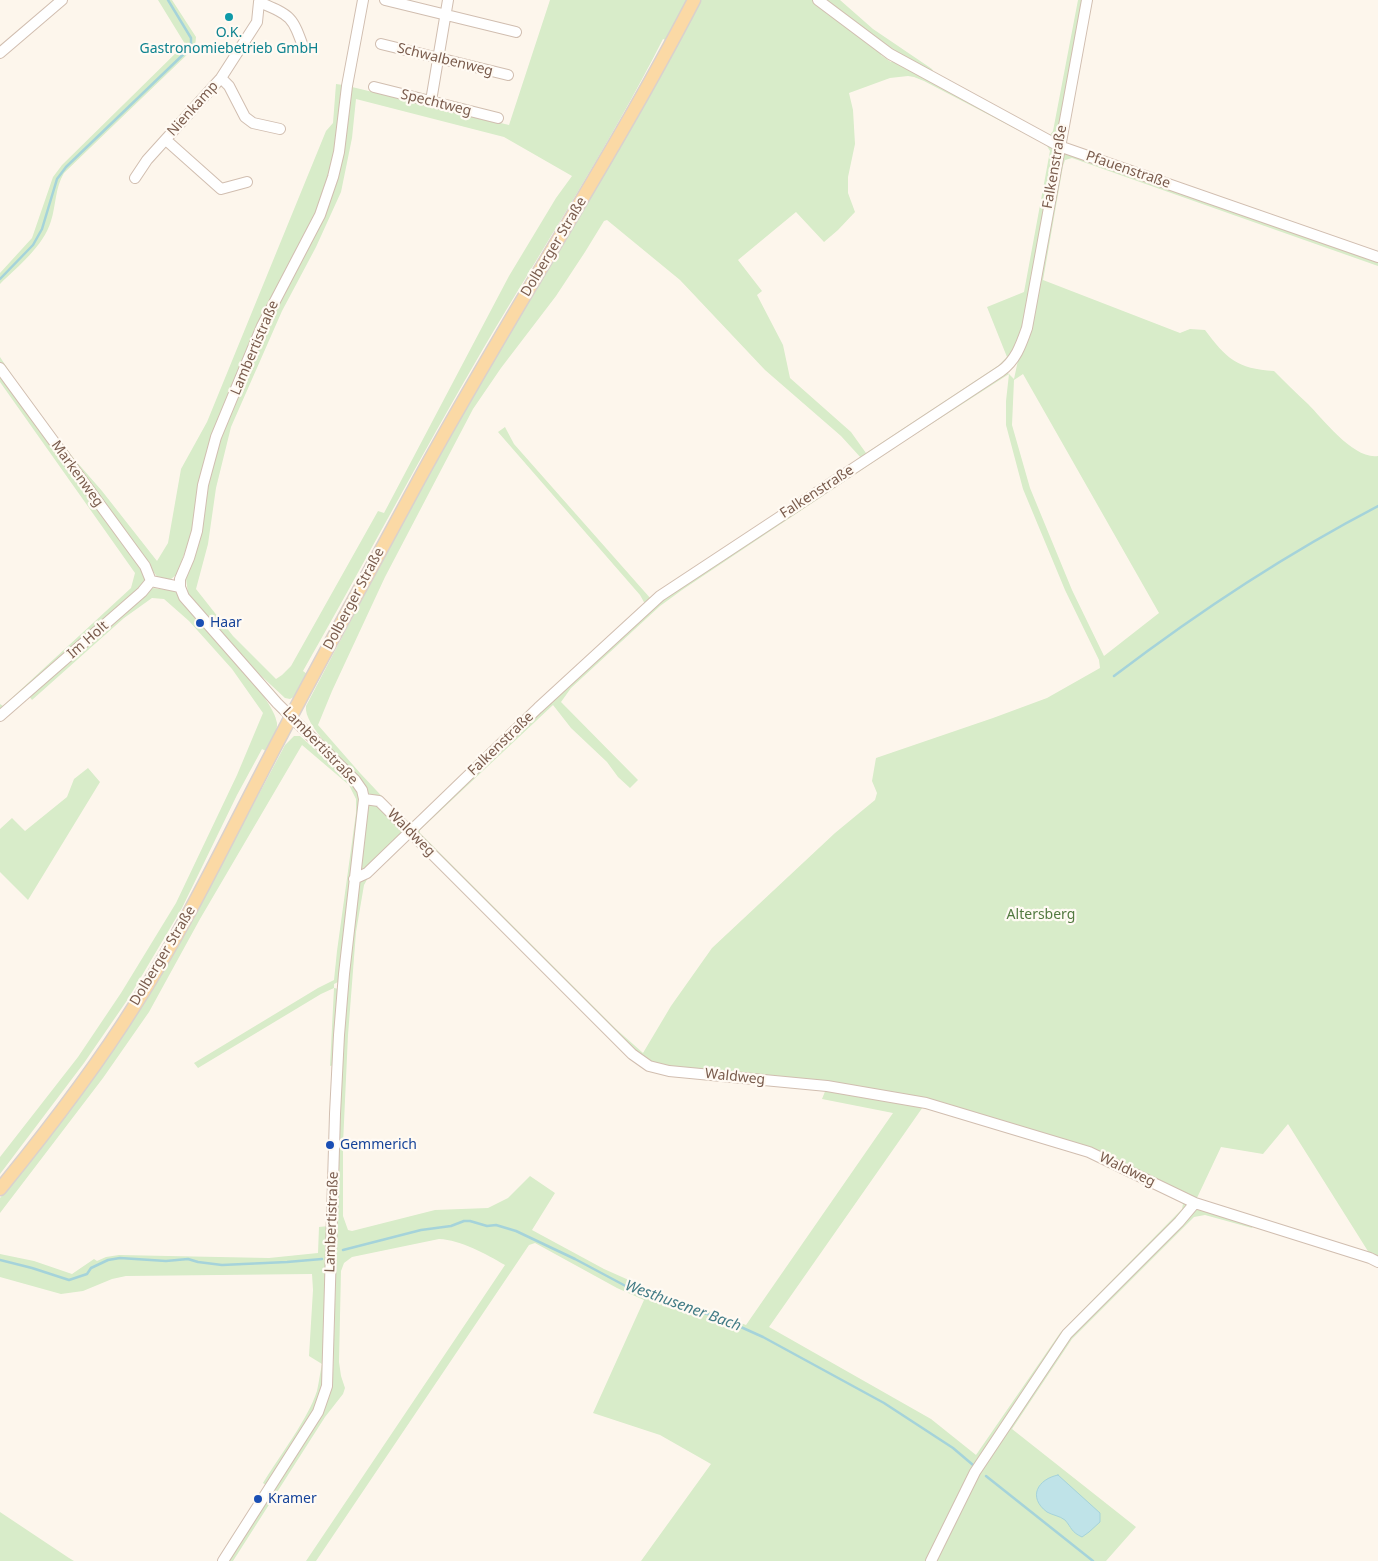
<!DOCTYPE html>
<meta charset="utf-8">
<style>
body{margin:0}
canvas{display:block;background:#fdf6ec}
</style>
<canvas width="1378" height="1561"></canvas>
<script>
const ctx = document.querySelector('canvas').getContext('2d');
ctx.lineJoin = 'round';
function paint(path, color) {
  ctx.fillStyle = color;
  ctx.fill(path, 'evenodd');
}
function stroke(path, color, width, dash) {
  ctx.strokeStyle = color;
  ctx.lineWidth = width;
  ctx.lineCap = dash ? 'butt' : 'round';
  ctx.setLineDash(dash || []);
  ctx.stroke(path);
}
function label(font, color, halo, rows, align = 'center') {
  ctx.font = font + ' "Noto Sans",sans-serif';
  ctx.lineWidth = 4.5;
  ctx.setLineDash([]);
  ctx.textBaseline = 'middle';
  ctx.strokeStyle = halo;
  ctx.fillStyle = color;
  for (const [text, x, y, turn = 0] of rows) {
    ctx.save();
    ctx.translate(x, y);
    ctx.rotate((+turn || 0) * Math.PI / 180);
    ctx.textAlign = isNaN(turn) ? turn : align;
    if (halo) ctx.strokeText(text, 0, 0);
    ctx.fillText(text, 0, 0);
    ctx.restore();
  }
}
const green = new Path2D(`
 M 158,0 L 172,0 L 196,37 L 195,47 L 64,173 C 55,188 56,205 51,221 C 43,247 18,266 0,284 L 0,273 L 32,238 L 53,177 L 62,165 L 185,44 Z
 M 550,0 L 689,0 L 668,41 L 663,39 C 609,146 544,246 483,349 C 421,455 364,564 303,671 L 307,674 L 294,697 L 290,699 L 285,698 L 257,672 L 196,604 L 188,593 L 186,579 L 193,559 L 206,485 L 220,438 L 266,328 L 324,216 L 352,87 L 509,125 ZM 356,99 L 504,137 L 572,176 L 556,198 L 509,276 L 384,513 L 378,511 L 291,666 L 282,675 L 276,679 L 233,636 L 196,589 L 208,544 L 216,488 L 231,427 L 282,311 L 316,247 L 341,192 L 352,138 Z
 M 700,0 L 814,0 L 881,51 L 881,55 L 891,62 L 894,61 L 1054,149 L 1055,155 L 1024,327 L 1010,359 L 862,459 L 841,436 L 765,370 L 680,280 L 607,220 L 604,221 L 585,252 L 556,296 L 501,368 L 473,409 L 385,577 L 332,691 L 318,725 L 360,773 L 407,823 L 417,819 L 645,604 L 640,595 L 498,432 L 505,427 L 514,444 L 651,599 L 692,571 L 416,821 L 411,823 L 407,823 C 395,814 380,806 370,795 C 364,790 361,782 356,776 C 344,762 303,725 306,706 L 431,467 L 689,23 ZM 908,76 L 914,77 L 924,81 L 1037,140 L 1047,146 L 1050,151 L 1024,292 L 987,307 L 1007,357 L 999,365 L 866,453 L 851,432 L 790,378 L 783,345 L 757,295 L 762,291 L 738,260 L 796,212 L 824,242 L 838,230 L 855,212 L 848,193 L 848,177 L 855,144 L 853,110 L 849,93 L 890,78 Z
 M 825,0 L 840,0 L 873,29 L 932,69 L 937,78 L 904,59 Z
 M 1078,0 L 1084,0 L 1058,134 L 1052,137 L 1031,126 L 1050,135 L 1053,131 Z
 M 336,84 L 343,85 L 339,126 L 330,177 L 316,213 L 227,403 L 193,529 L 177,574 L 170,580 L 158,578 L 0,364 L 0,357 L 26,396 L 75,460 L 102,491 L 157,561 L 168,543 L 181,469 L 207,422 L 326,131 L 333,123 Z
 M 1066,152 L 1378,259 L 1378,266 L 1072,158 L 1065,160 L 1063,166 L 1043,280 L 1180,333 L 1190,329 L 1205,330 C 1226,358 1237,369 1274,371 C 1285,382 1296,393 1308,404 C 1323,419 1354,460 1378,456 L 1378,1267 L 1369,1262 L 1371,1256 L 1288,1124 L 1263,1154 L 1221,1147 L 1196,1200 L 1090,1150 L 925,1104 L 769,1327 L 931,1419 L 976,1455 L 1060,1333 L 1182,1209 L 1183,1204 L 1176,1198 L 1186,1203 L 1187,1207 L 1066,1333 L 980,1458 L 928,1561 L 641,1561 L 711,1464 L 660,1435 L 593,1413 L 644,1300 L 617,1288 L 535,1243 L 529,1245 L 316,1561 L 306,1561 L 505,1265 C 486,1254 461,1240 439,1239 L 352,1257 L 344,1263 L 341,1271 L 339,1362 L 341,1376 L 345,1388 L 343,1394 L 325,1417 L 233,1561 L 228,1561 L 324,1408 L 331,1391 L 333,1376 L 342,1054 L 347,973 L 358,883 L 370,874 L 364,885 L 356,932 L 348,1035 L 343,1144 L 343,1216 L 348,1230 L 352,1231 L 435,1210 L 488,1208 L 508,1198 L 530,1176 L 555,1193 L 532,1230 L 604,1269 L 649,1289 L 746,1325 L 893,1113 L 822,1099 L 826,1089 L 669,1069 L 652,1064 L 632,1051 L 417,832 L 418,828 L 663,597 L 1007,372 L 1014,379 L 1062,154 ZM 1009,374 L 1006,401 L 1006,425 L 1023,489 L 1065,590 L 1099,660 L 1100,668 L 1047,698 L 993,718 L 876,758 L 872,781 L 877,793 L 875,800 L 835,833 L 712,948 L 671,1006 L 643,1053 L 616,1029 L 420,833 L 420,830 L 553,705 L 571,728 L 607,762 L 618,777 L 630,788 L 638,780 L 561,702 L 571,688 L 660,606 L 682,590 L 908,439 ZM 1023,374 L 1159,613 L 1104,656 L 1072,590 L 1030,488 L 1012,425 L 1014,380 Z
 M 0,372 L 143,569 L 145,581 L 140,589 L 0,713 L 0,704 L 3,706 L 131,588 L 135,573 L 0,382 Z
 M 153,588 L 175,591 C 194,616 275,697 277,723 C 278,732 270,743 266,751 L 262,749 L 237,795 L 182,908 L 128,999 L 84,1063 L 0,1174 L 0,1157 L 78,1057 L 121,993 L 176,903 L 237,775 L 263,713 L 232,669 L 189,621 L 164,599 L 152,598 L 124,618 L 32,700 L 28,695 L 145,592 Z
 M 294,736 L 300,736 L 352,782 L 358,794 L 360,807 L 340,981 L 334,984 L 334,988 L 339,989 L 334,1065 L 330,1066 L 334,988 L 321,994 L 198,1068 L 194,1063 L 318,988 L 334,980 L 337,951 L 356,813 L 356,799 L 349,785 L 302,745 L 200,919 L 149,1012 L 103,1078 L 0,1213 L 0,1198 L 31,1160 L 194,916 L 285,745 Z
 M 88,768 L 100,782 L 28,900 L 0,872 L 0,829 L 12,818 L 25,831 L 67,797 L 74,779 Z
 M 376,803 L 405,832 L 366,871 L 360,871 L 368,808 L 369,805 Z
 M 1201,1208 L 1254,1223 L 1252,1228 L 1205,1215 L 1194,1217 L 1072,1339 L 1012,1429 L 1136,1527 L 1106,1561 L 933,1561 L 976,1475 L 1068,1337 L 1193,1211 Z
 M 329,1226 L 326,1359 L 321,1394 L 314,1410 L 267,1486 L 263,1483 C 279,1457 308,1419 317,1391 C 319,1382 320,1373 322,1364 L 309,1356 L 313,1290 L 312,1274 L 126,1276 L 112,1279 L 83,1291 L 61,1294 L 0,1277 L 0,1254 L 34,1261 L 72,1274 L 94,1259 L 97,1261 L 106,1257 L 119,1255 L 269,1258 L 318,1253 L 319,1227 Z
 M 0,1512 L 69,1558 L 74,1561 L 0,1561 Z`);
const water = new Path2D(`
 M 1058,1475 L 1100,1513 L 1100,1522 L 1089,1532 L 1082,1537 C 1071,1532 1072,1528 1065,1520 C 1060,1516 1052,1515 1047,1512 C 1027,1497 1038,1479 1058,1475 Z`);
const stream = new Path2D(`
 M 0,279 L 33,245 L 42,229 L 57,179 L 66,167 L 191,47 L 191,38 L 168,0
 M 1114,676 C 1198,612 1284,555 1378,506
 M 343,1250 L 421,1230 L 451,1226 L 464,1221 L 470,1221 L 487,1226 L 496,1225 L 516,1231 L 575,1259 L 635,1291 L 723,1319 L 763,1337 L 884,1403 L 953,1448 L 973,1465
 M 0,1260 L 32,1268 L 69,1280 L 87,1274 L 91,1268 L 108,1260 L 120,1258 L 166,1261 L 188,1259 L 198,1262 L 222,1265 L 287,1262 L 322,1259
 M 986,1476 L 1093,1561`);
const minor = new Path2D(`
 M 385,0 L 516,32
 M 818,0 L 890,54 L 1059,146 L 1378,257
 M 381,44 L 508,75
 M 0,53 L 62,0
 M 221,78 L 229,86 L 245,117 L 253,123 L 280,129
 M 374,87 L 498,118
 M 431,101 L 448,0
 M 166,140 L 221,189 L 247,182
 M 135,178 L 147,160 L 221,78 L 257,22 L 259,2 C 292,16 292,16 304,49
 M 0,368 L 145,566 L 151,581
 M 151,581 L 180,587
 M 0,716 L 142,592 L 151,581
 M 364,799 L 379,801 L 632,1054 L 649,1066 L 669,1071 L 827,1086 L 926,1103 L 1089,1152 L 1195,1203 L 1370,1258 L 1378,1262
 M 354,879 L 367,873 L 538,708 L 660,596 L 1001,371 C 1016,360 1021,345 1027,328 L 1087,0
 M 223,1561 L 318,1412 L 327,1386 L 335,1114 L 339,1035 L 344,974 L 364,799 L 362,790 L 355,780 L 277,703 L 184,597 L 180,587 L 180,579 L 189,558 L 197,531 L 203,485 L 216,437 L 262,326 L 320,215 L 333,177 L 339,152 L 347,86 L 363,0
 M 931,1561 L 975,1472 L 1067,1334 L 1179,1222 L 1195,1203`);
const major = new Path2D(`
 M 0,1189 C 48,1130 95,1069 135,1005 C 183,930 221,851 261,774 C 311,677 364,582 415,487 C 504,322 608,166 694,0`);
const markers = [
 [229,17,5,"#0f9aa8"],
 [200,623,5,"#1a4fb4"],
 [330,1145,5,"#1a4fb4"],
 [258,1499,5,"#1a4fb4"]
];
const cultureNames = [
 ["O.K.",229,33],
 ["Gastronomiebetrieb GmbH",229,49]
];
const streetNames = [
 ["Schwalbenweg",445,60,14],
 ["Spechtweg",436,103,14],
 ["Nienkamp",193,109,-48],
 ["Falkenstraße",1055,167,-80],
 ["Pfauenstraße",1128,170,19],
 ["Dolberger Straße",554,247,-59],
 ["Lambertistraße",255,348,-67],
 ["Markenweg",77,474,54],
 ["Falkenstraße",817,492,-33],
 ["Dolberger Straße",354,599,-62],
 ["Im Holt",88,640,-41],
 ["Falkenstraße",501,744,-44],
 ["Lambertistraße",320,746,46],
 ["Waldweg",411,833,45],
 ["Dolberger Straße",163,956,-59],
 ["Waldweg",735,1077,6],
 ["Waldweg",1127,1170,26],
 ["Lambertistraße",332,1222,-88]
];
const transitNames = [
 ["Haar",210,623],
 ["Gemmerich",340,1145],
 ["Kramer",268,1499]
];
const parkNames = [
 ["Altersberg",1041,915]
];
const waterNames = [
 ["Westhusener Bach",683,1306,20]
];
paint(green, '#d8ecc9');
paint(water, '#bfe3e8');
stroke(water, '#a5d3da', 1);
stroke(stream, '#a5d3da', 2.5);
stroke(minor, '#d1beb0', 12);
stroke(major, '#dad1cd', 15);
stroke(minor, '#fff', 10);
stroke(major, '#fbd9a5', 12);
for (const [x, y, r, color] of markers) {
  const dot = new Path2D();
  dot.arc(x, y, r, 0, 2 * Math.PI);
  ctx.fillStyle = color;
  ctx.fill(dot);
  stroke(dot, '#fffaf3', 2);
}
label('14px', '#0d838f', '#fffaf3', cultureNames);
label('14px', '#7a5c4d', '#fffaf3', streetNames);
label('14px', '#164399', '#fffaf3', transitNames, 'left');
label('14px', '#537a41', '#fffaf3', parkNames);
label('italic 15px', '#437c86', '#fffaf3', waterNames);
</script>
